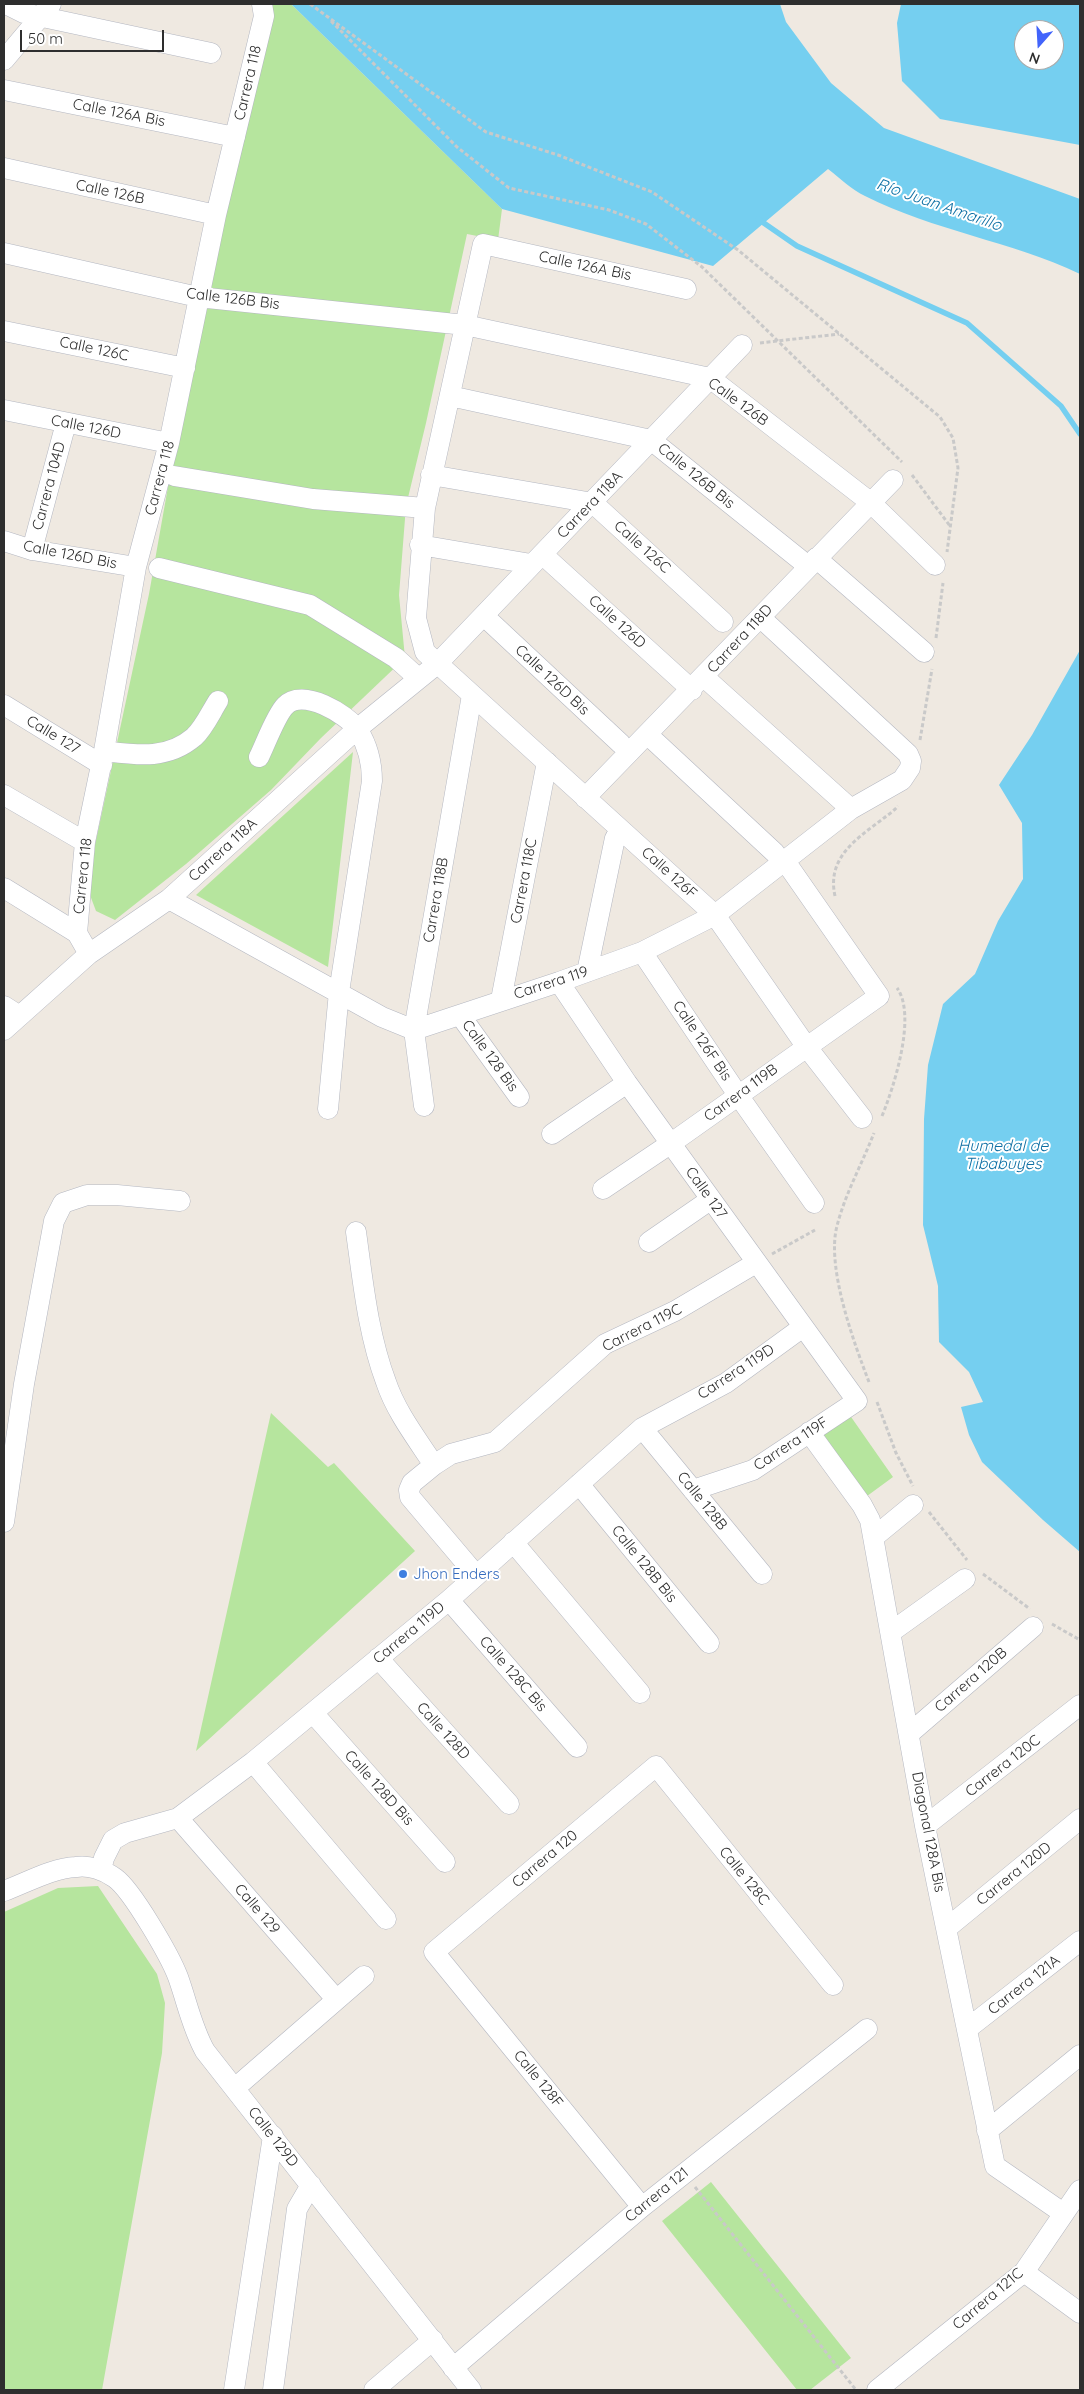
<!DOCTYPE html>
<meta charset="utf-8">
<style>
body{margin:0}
#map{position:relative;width:1084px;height:2394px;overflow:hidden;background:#efe9e1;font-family:Quicksand,sans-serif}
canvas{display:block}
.frame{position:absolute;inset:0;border:5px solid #2e2e2e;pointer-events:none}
.north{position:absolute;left:1014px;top:20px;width:50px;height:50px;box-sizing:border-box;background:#fff;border:1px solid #ababab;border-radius:50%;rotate:199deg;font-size:14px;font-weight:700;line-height:20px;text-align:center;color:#2e2e2e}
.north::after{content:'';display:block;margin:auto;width:18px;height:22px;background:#4264fb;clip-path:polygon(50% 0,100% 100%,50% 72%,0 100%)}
.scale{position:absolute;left:20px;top:30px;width:144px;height:22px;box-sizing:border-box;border:2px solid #2e2e2e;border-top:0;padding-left:6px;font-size:15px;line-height:18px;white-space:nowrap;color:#2e2e2e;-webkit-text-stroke:4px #fff;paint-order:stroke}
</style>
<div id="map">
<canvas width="1084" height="2394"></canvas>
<div class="frame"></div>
<div class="north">N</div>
<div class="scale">50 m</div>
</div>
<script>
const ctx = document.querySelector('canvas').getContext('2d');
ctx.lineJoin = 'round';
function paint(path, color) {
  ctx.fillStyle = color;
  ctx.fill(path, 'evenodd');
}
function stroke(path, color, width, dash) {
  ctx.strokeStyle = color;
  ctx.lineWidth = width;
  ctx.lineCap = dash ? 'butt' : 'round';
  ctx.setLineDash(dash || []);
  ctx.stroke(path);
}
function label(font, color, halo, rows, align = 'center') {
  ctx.font = font + ' Quicksand,sans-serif';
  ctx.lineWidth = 4;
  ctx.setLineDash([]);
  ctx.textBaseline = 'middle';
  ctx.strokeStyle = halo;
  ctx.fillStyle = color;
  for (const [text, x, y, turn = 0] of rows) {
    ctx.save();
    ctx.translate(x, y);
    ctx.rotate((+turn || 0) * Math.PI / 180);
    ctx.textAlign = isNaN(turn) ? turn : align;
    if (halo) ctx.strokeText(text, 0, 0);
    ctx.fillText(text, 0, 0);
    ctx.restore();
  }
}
const green = new Path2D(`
 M 266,4 L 291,4 L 502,209 L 498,240 L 467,234 L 426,423 L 406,506 L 399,595 L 405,658 L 321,738 L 271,790 L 186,864 L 115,920 L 96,911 L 90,895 L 95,845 L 149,594 L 183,402 Z
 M 353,752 L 328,967 L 196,895 Z
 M 271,1413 L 328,1467 L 334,1463 L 415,1551 L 196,1751 Z
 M 849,1414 L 893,1477 L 863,1499 L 819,1435 Z
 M 98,1886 L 157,1974 L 165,2003 L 162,2053 L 102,2390 L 4,2390 L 4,1912 L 58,1888 Z
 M 711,2182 L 851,2358 L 810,2390 L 797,2390 L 662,2221 Z`);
const water = new Path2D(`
 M 291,4 L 780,4 L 786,22 L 831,83 L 884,128 L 1080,199 L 1080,274 C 1011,241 934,231 865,196 C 852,190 840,178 828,169 L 713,266 L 502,209 Z
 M 901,4 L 1080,4 L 1080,145 L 940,119 L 902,81 L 897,23 ZM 1024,30 L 1054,30 L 1054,60 L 1024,60 Z
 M 1080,650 L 1080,1552 L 1043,1520 L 982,1462 L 969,1435 L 961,1407 L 983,1402 L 969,1372 L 939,1342 L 938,1286 L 923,1225 L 924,1119 L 928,1065 L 943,1004 L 975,974 L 998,921 L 1023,879 L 1022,823 L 999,785 L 1032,735 Z`);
const stream = new Path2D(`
 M 758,219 L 797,246 L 967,323 L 1061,406 L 1080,434`);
const path = new Path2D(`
 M 310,4 L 486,132 L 558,155 L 652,192 L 738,250 L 940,417 L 953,438 L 958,468 L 947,552
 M 331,21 L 457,147 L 509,188 L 609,210 L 646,224 L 702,267 L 902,462
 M 760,343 L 839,334
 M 912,475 L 950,526
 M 936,638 L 943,583
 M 920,740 L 932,669
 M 835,896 C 827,860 853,841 880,821 C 886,816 893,812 898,806
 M 882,1116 C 894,1087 917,1015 897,988
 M 772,1254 L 815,1230
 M 869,1382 C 854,1343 826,1267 837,1226 C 845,1194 862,1164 874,1133
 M 877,1402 L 896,1453 L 913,1486
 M 929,1512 L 967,1560
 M 983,1574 L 1030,1609
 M 1052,1624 L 1080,1640
 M 695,2187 L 856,2390`);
const minor = new Path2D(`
 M 6,4 L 24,13 L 211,53
 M 4,60 L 51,4
 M 4,90 L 235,137
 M 4,168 L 216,215
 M 4,253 L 198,297 L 465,325 L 710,378 L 870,502 L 935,565
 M 686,289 L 483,244 L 425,508 L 416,618 L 425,652 L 715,915 L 806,1046 L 862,1118
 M 4,331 L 185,368
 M 450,396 L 651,440 L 808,566
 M 4,410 L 169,443
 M 431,475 L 593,503 L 723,622
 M 174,476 L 313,499 L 425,508
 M 4,541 L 32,550 L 136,567
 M 420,545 L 531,564
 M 32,550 L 66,423
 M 542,554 L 692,690
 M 816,558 L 924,652
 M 159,568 L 310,605 L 396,658 L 418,678
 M 484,616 L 621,744
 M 704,677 L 851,809
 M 4,705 L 102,765
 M 648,735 L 775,853
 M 104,751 C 137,755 167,760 194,737 C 204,728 211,712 218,701
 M 259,757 C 265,745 276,715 285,706 C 302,687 347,714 358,730 C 368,746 372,762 372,781 L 339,992 L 328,1109
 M 4,795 L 85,842
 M 585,798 L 893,480
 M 4,888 L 77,933
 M 169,899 L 382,1017 L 414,1030 L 559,982 L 642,952 L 715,915 L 851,809 L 902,780 L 910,768 L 911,761 L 908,754 L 761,618
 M 642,952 L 738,1095 L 814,1203
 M 89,954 L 77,933 L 85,842 L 104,751 L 136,567 L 169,443 L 216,215 L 264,16 L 262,4
 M 587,972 L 615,838
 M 559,982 L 627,1083 L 857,1401 L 753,1470 L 693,1490
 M 501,1000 L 547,762
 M 4,1006 L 18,1015
 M 460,1015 L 519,1097
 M 4,1030 L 89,954 L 169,899 L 357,729 L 437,664 L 742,345
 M 424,1106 L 414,1030 L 472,695
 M 552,1134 L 627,1083
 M 603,1189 L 670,1144 L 879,996 L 785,861
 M 356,1232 C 363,1282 368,1334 386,1382 C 396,1412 417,1439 434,1465
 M 649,1242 L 710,1200
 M 642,1428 L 762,1574
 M 809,1432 L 862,1505 L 870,1520 L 925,1826 L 995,2166 L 1063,2213
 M 579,1484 L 709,1643
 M 4,1522 L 24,1384 L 54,1221 L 63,1203 L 87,1195 L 117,1195 L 180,1201
 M 874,1537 L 913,1505
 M 513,1542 L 640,1693
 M 476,1575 L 410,1497 L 409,1490 L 412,1483 L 434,1465 L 451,1454 L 495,1442 L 605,1344 L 675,1311 L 756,1263
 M 449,1600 L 577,1747
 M 891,1632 L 965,1579
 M 378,1658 L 509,1804
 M 313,1713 L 445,1862
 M 910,1733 L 1033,1627
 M 253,1762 L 386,1919
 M 178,1818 L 336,1999
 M 925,1826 L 1080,1705
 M 101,1870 L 104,1858 L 113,1840 L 125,1833 L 178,1818 L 253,1762 L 449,1600 L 642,1428 L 726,1383 L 803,1327
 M 4,1891 C 26,1883 52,1868 76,1867 C 89,1865 104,1870 115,1878 C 132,1890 170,1956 178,1977 C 187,2002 192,2028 205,2051 L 471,2390
 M 947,1928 L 1080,1819
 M 967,2029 L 1080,1941
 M 235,2088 L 364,1976
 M 987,2131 L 1080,2055
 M 642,2207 L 434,1952 L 656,1766 L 833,1985
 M 1024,2272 L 1080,2313
 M 453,2368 L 642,2207 L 867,2029
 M 234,2390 L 273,2136
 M 273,2390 L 297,2209 L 311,2185
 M 374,2390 L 433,2340
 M 877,2390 L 1024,2272 L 1080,2190`);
const markers = [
 [403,1574,5,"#3f7fe0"]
];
const streetNames = [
 ["Carrera 118",248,83,-77],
 ["Calle 126A Bis",119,113,11],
 ["Calle 126B",110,192,12],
 ["Calle 126A Bis",585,266,12],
 ["Calle 126B Bis",233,299,7],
 ["Calle 126C",94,349,12],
 ["Calle 126B",738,402,36],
 ["Calle 126D",86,427,11],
 ["Calle 126B Bis",696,476,39],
 ["Carrera 118",160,478,-75],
 ["Carrera 104D",49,486,-75],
 ["Carrera 118A",590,505,-46],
 ["Calle 126C",642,547,42],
 ["Calle 126D Bis",70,555,11],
 ["Calle 126D",617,622,42],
 ["Carrera 118D",740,639,-47],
 ["Calle 126D Bis",552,680,43],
 ["Calle 127",53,735,31],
 ["Carrera 118A",223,850,-42],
 ["Calle 126F",669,873,42],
 ["Carrera 118",83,876,-84],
 ["Carrera 118C",524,881,-79],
 ["Carrera 118B",436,900,-80],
 ["Carrera 119",551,983,-18],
 ["Calle 126F Bis",702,1041,56],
 ["Calle 128 Bis",490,1056,54],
 ["Carrera 119B",741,1093,-36],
 ["Calle 127",706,1193,54],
 ["Carrera 119C",642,1328,-27],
 ["Carrera 119D",736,1372,-33],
 ["Carrera 119F",791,1444,-33],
 ["Calle 128B",702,1501,51],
 ["Calle 128B Bis",644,1564,51],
 ["Carrera 119D",409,1633,-40],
 ["Calle 128C Bis",513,1674,49],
 ["Carrera 120B",971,1680,-41],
 ["Calle 128D",443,1731,48],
 ["Carrera 120C",1003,1766,-38],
 ["Calle 128D Bis",379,1788,48],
 ["Diagonal 128A Bis",928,1832,79],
 ["Carrera 120",545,1859,-40],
 ["Carrera 120D",1014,1874,-39],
 ["Calle 128C",744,1876,51],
 ["Calle 129",257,1909,49],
 ["Carrera 121A",1024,1985,-38],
 ["Calle 128F",538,2079,51],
 ["Calle 129D",273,2137,52],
 ["Carrera 121",657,2195,-39],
 ["Carrera 121C",988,2299,-40]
];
const shopNames = [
 ["Jhon Enders",413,1574]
];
const waterNames = [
 ["Río Juan Amarillo",939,205,19],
 ["Humedal de",1003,1146],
 ["Tibabuyes",1003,1164]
];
paint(green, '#b6e59e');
paint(water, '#75cff0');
stroke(stream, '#75cff0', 5.5);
stroke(minor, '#b4b7c1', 21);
stroke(path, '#c9c9c9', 3, [4, 2.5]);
stroke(minor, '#fff', 20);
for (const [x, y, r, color] of markers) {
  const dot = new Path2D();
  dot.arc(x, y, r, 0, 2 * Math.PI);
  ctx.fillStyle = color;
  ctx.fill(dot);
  stroke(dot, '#fff', 2);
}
label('15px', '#2e2e2e', '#fff', streetNames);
label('15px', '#366cbe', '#fff', shopNames, 'left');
label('italic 16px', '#0d6fa3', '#fff', waterNames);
</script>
